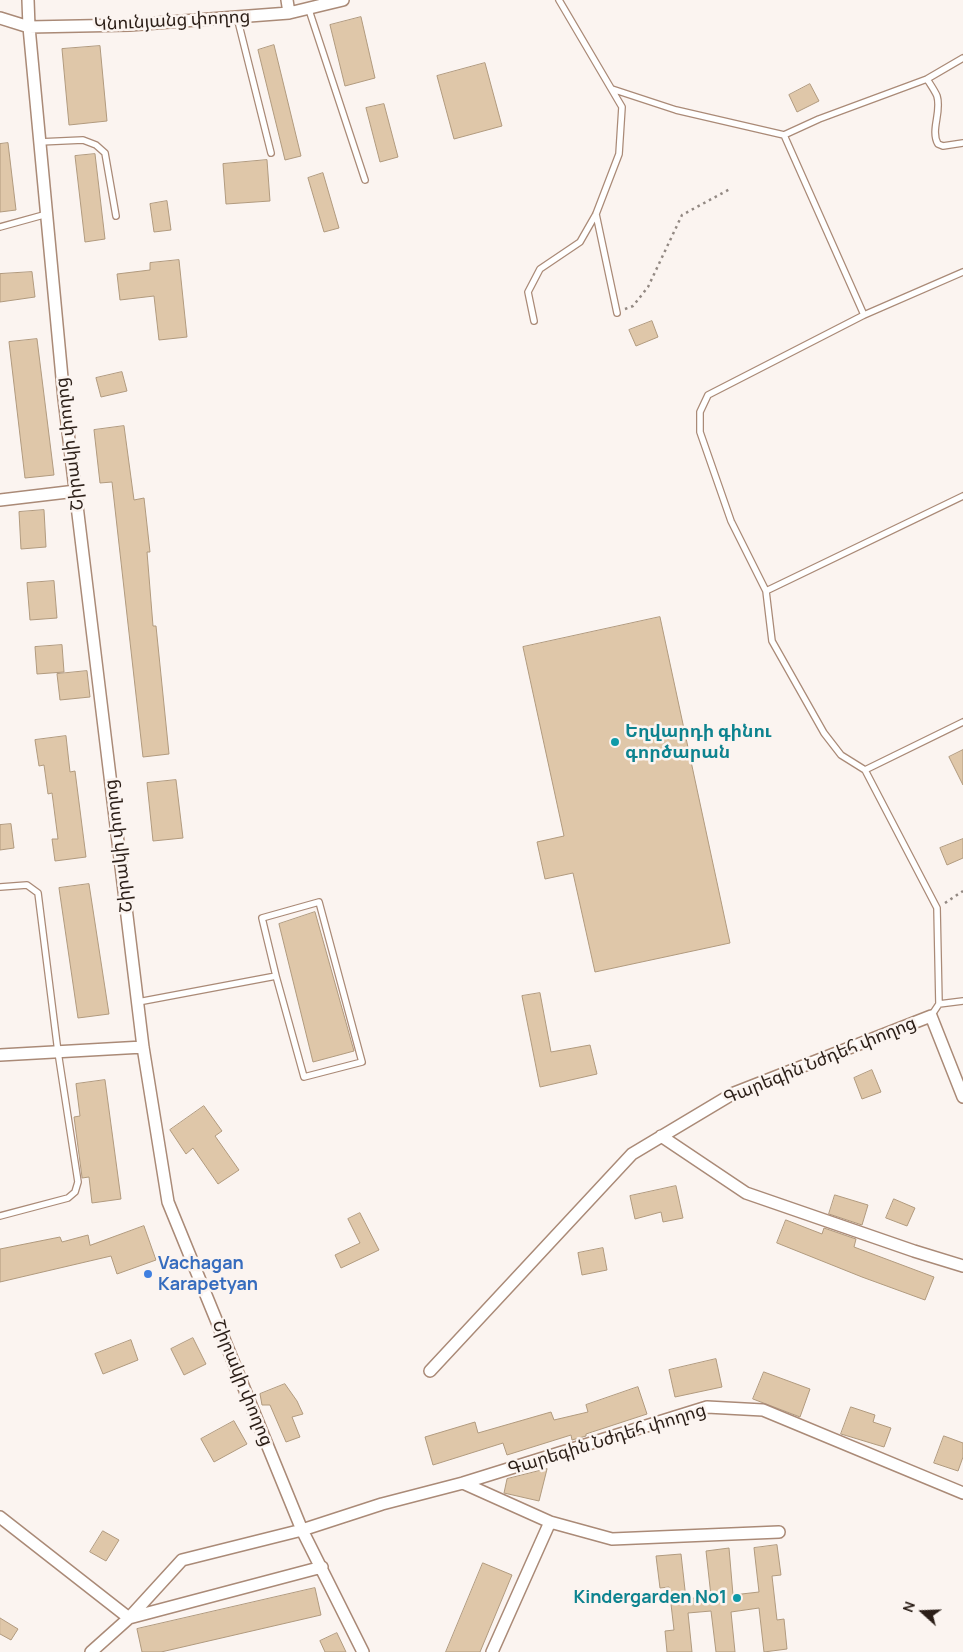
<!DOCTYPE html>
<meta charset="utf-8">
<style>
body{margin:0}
#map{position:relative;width:963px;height:1652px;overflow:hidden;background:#fbf4f0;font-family:Manrope,sans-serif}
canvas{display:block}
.north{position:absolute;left:898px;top:1587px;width:50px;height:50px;-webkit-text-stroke:4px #fbf4f0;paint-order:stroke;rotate:290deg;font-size:14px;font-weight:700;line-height:20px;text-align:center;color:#2b1e17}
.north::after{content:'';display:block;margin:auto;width:18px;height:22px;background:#2b1e17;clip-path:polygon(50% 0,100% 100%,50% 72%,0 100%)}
</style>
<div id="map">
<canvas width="963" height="1652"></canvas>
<div class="north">N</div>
</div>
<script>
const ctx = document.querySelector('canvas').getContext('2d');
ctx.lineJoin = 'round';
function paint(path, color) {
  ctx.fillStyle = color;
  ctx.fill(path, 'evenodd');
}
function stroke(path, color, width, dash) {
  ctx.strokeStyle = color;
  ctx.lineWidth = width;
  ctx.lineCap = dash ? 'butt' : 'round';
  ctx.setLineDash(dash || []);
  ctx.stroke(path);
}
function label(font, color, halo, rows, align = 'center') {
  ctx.font = font + ' Manrope,"Noto Sans Armenian",sans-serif';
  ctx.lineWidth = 5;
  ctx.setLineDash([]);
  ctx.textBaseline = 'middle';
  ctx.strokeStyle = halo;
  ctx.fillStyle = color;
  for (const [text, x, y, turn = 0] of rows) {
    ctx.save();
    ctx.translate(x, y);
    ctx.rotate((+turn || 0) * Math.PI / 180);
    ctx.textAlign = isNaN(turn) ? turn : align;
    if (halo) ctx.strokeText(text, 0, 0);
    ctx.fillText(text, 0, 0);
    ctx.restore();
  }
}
const building = new Path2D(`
 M 361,17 L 375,78 L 345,86 L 330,25 Z
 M 274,45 L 301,156 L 285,160 L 258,50 Z
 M 100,46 L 107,121 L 69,125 L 62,49 Z
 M 485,63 L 502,126 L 454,139 L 437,76 Z
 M 810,84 L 819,101 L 797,112 L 789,95 Z
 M 384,104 L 398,157 L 380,162 L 366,108 Z
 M 8,143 L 16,210 L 0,212 L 0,144 Z
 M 95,154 L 105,239 L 85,242 L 75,156 Z
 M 267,160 L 270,201 L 226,204 L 223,164 Z
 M 323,173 L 339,228 L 324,232 L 308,178 Z
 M 167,201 L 171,230 L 154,232 L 150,204 Z
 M 179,260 L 187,337 L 159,340 L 154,296 L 120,300 L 117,274 L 150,270 L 150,263 Z
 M 32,272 L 35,297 L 0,302 L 0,274 Z
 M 652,321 L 658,337 L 636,346 L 629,330 Z
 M 37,339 L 54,475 L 25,478 L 9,342 Z
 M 122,372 L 127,391 L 101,397 L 96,378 Z
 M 124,426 L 134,500 L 144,498 L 150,552 L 147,552 L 153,626 L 156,626 L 169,754 L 143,757 L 112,482 L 100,483 L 94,430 Z
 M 44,510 L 46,547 L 21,549 L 19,512 Z
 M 54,581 L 57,618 L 30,620 L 27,583 Z
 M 660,617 L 730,943 L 595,972 L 573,873 L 545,879 L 537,842 L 564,836 L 523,647 Z
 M 62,645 L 64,672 L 37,674 L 35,647 Z
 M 87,671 L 90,697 L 60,700 L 57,674 Z
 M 66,736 L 70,772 L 75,771 L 86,857 L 55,861 L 52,839 L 58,839 L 52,793 L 48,794 L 44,765 L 39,766 L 35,740 Z
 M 963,750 L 963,785 L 949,757 Z
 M 176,780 L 183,838 L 153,841 L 147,783 Z
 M 11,824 L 14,848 L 0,850 L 0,825 Z
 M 963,839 L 963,858 L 947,865 L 940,848 Z
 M 89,884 L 109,1014 L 78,1018 L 59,888 Z
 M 315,912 L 354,1051 L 313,1062 L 279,924 Z
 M 540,993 L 551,1052 L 590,1045 L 597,1074 L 540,1087 L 522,996 Z
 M 872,1070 L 881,1092 L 862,1099 L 854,1078 Z
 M 105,1080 L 121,1199 L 92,1203 L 89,1177 L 82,1178 L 82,1177 L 74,1117 L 80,1116 L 76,1084 Z
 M 204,1106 L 222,1131 L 215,1136 L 239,1170 L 218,1184 L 193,1148 L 186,1154 L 170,1130 Z
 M 676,1186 L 683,1218 L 663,1222 L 661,1212 L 635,1219 L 630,1196 Z
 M 835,1195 L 868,1205 L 862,1225 L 829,1214 Z
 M 894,1199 L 915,1208 L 907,1226 L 886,1218 Z
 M 360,1213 L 379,1250 L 341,1268 L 335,1255 L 360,1243 L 348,1219 Z
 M 786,1220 L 822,1234 L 824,1228 L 856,1239 L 854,1247 L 934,1277 L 925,1300 L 862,1277 L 777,1243 Z
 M 144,1226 L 156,1260 L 117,1274 L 111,1256 L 0,1282 L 0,1249 L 60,1237 L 62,1242 L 88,1235 L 90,1245 Z
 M 603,1248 L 607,1270 L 582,1275 L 578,1253 Z
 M 193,1338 L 206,1364 L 184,1375 L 171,1349 Z
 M 131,1340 L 138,1360 L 103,1374 L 95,1354 Z
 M 716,1359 L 722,1387 L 675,1397 L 669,1370 Z
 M 764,1372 L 810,1389 L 800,1417 L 753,1399 Z
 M 285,1384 L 297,1401 L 303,1414 L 292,1417 L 300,1437 L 286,1442 L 270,1405 L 262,1405 L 260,1394 Z
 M 638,1387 L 647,1414 L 586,1434 L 586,1436 L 572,1440 L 571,1435 L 507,1455 L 503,1443 L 433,1465 L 425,1437 L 475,1422 L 478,1433 L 551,1412 L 554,1420 L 588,1412 L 586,1405 Z
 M 851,1407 L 875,1415 L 873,1422 L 891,1428 L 884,1447 L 841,1434 Z
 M 234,1421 L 247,1444 L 214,1462 L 201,1439 Z
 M 944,1436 L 963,1443 L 963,1457 L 958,1471 L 934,1463 Z
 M 547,1469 L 539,1501 L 504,1493 L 507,1479 Z
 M 103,1531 L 119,1540 L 106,1561 L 90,1552 Z
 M 777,1545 L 781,1575 L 772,1576 L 777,1620 L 784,1619 L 787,1649 L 764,1652 L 759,1608 L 731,1612 L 735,1652 L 716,1652 L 711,1611 L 688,1613 L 692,1652 L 667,1652 L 665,1631 L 674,1630 L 669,1587 L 660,1588 L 656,1556 L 681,1554 L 686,1599 L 711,1596 L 706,1551 L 729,1548 L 733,1595 L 759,1592 L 754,1548 Z
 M 483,1563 L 512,1575 L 480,1652 L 446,1652 Z
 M 315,1588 L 321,1615 L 161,1652 L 142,1652 L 137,1629 Z
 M 0,1618 L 18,1629 L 11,1640 L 0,1634 Z
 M 337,1633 L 346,1652 L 325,1652 L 320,1641 Z`);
const path = new Path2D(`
 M 625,309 L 633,306 L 648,287 L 682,215 L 730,189
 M 945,903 L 963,891`);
const service = new Path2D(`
 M 309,10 L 365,180
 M 237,17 L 271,153
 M 927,79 C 930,84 935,91 937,96 C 942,112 930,130 938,144 L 943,146 L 963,143
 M 612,89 L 676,110 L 784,135 L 819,119 L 927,79 L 963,58
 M 784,135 L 864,315
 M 39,142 L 83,140 L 96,145 L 105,153 L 116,216
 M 596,214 L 617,313
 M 0,227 L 47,214
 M 534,321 L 528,292 L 540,269 L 580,242 L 596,214 L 619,154 L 622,107 L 559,0
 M 766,591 L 963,496
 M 865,770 L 841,755 L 824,733 L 772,641 L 766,591 L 731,521 L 700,432 L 700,412 L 708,395 L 864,315 L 963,272
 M 0,887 L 27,885 L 38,893 L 58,1052 L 78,1182 L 75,1192 L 68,1198 L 0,1216
 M 138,1002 L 276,976 L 262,918 L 319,902 L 362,1062 L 304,1077 L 276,976
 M 939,1004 L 963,1001
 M 931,1016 L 939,1004 L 937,908 L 865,770 L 963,722`);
const minor = new Path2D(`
 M 28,0 L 29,27 L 64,399 L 143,1047 L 168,1202 L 302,1530 L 363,1652
 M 287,0 L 289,13
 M 0,18 L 29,27 L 130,25 L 289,13 L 343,0
 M 0,500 L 76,491
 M 0,1055 L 143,1047
 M 661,1136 L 746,1193 L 914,1251 L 963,1266
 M 430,1371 L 632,1154 L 734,1093 L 931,1016 L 963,1097
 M 463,1483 L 550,1522 L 612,1539 L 779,1532
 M 0,1517 L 129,1618 L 322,1567
 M 91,1652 L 129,1618 L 182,1560 L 302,1530 L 382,1504 L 463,1483 L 707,1407 L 763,1410 L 963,1493
 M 492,1652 L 550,1522`);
const markers = [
 [615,742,5,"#0f9aa8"],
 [148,1274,5,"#3f7fe0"],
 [737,1598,5,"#0f9aa8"]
];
const streetNames = [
 ["Կնունյանց փողոց",172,21,-3],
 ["Շիրակի փողոց",70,444,-97],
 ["Շիրակի փողոց",119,846,-97],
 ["Գարեգին Նժդեհ փողոց",820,1061,-22],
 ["Շիրակի փողոց",242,1383,68],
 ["Գարեգին Նժդեհ փողոց",607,1440,-17]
];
const cultureNames = [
 ["Եղվարդի գինու",625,732],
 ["գործարան",625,753],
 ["Kindergarden No1",727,1598,"right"]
];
const shopNames = [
 ["Vachagan",158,1264],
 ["Karapetyan",158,1285]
];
paint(building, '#dfc7a9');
stroke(building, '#b19a7e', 1);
stroke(service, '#aa8a77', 8);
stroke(minor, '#aa8a77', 14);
stroke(path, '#938983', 2.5, [2.5, 4]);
stroke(service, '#fff', 5.5);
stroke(minor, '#fff', 11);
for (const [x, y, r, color] of markers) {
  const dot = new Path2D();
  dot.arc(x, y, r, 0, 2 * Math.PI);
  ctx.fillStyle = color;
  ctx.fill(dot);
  stroke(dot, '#fbf4f0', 2);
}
label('18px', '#2b1e17', '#fbf4f0', streetNames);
label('bold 18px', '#0d838f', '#fbf4f0', cultureNames, 'left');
label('bold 18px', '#366cbe', '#fbf4f0', shopNames, 'left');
</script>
